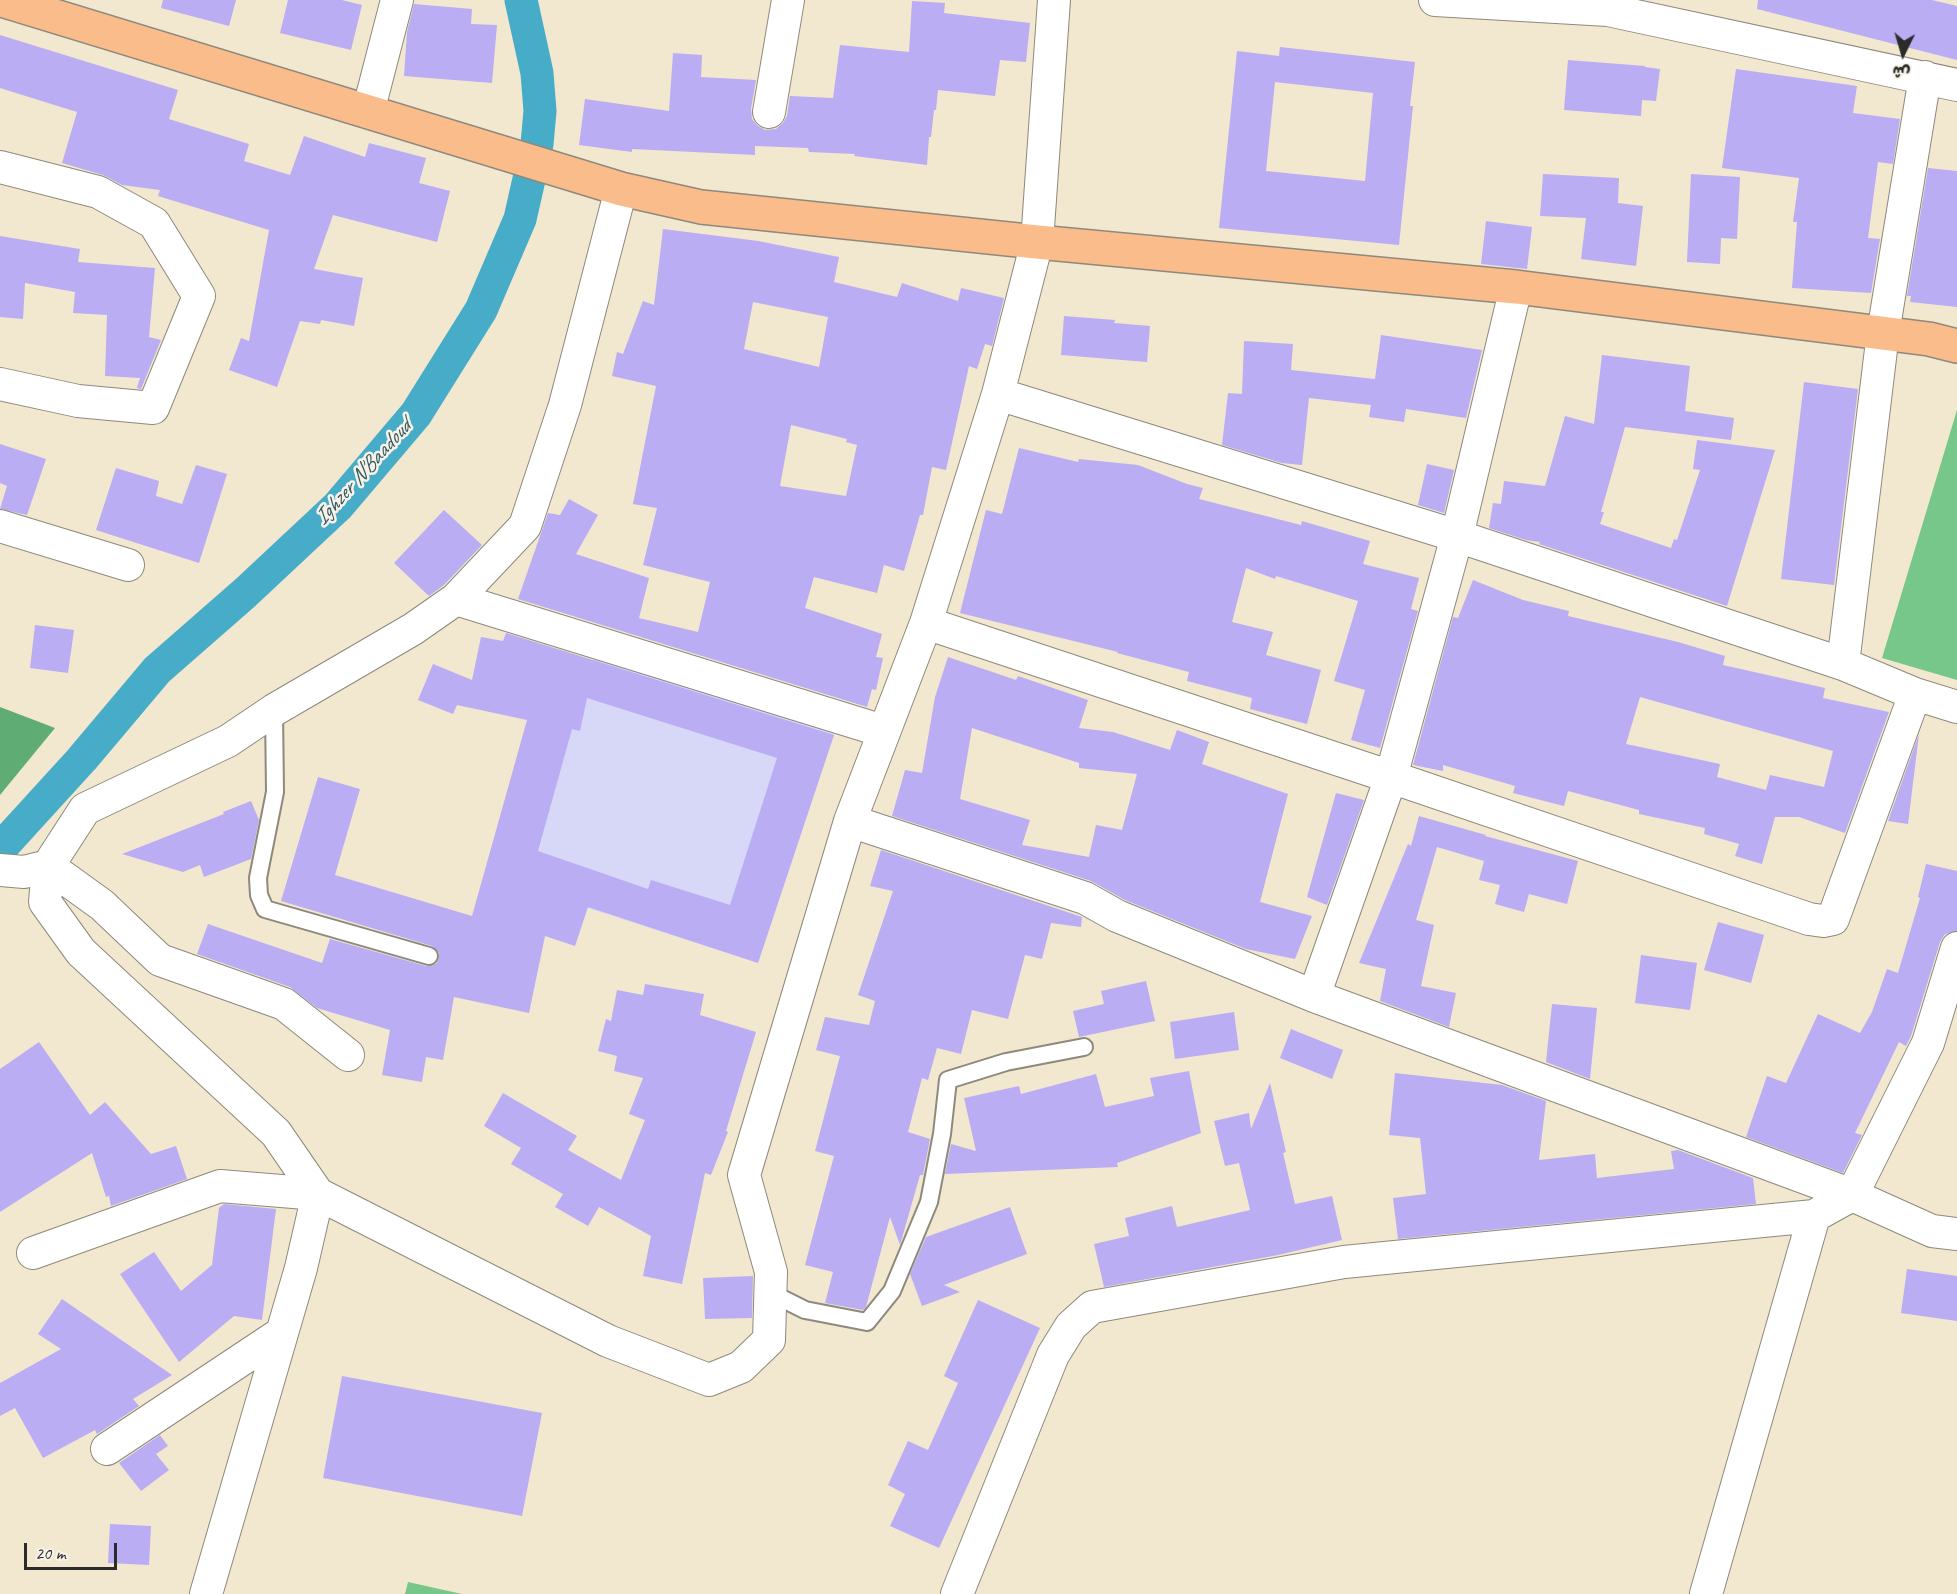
<!DOCTYPE html>
<meta charset="utf-8">
<style>
body{margin:0}
#map{position:relative;width:1957px;height:1594px;overflow:hidden;background:#f2e7cf;font-family:Caveat,"Playpen Sans Arabic",sans-serif}
canvas{display:block}
.north{position:absolute;left:1873px;top:24px;width:60px;height:60px;-webkit-text-stroke:4px #f7f3e8;paint-order:stroke;rotate:185deg;font-size:16px;font-weight:700;line-height:24px;text-align:center;color:#2b2b2b}
.north::after{content:'';display:block;margin:auto;width:21px;height:27px;background:#2b2b2b;clip-path:polygon(50% 0,100% 100%,50% 72%,0 100%)}
.scale{position:absolute;left:24px;top:1543px;width:93px;height:27px;box-sizing:border-box;border:3px solid #2b2b2b;border-top:0;padding-left:8px;font-size:18px;line-height:21px;white-space:nowrap;color:#2b2b2b;-webkit-text-stroke:4px #f7f3e8;paint-order:stroke}
</style>
<div id="map">
<canvas width="1957" height="1594"></canvas>
<div class="north">ش</div>
<div class="scale">20 m</div>
</div>
<script>
const ctx = document.querySelector('canvas').getContext('2d');
ctx.lineJoin = 'round';
function paint(path, color) {
  ctx.fillStyle = color;
  ctx.fill(path, 'evenodd');
}
function stroke(path, color, width, dash) {
  ctx.strokeStyle = color;
  ctx.lineWidth = width;
  ctx.lineCap = dash ? 'butt' : 'round';
  ctx.setLineDash(dash || []);
  ctx.stroke(path);
}
function label(font, color, halo, rows, align = 'center') {
  ctx.font = font + ' Caveat,sans-serif';
  ctx.lineWidth = 5;
  ctx.setLineDash([]);
  ctx.textBaseline = 'middle';
  ctx.strokeStyle = halo;
  ctx.fillStyle = color;
  for (const [text, x, y, turn = 0] of rows) {
    ctx.save();
    ctx.translate(x, y);
    ctx.rotate((+turn || 0) * Math.PI / 180);
    ctx.textAlign = isNaN(turn) ? turn : align;
    if (halo) ctx.strokeText(text, 0, 0);
    ctx.fillText(text, 0, 0);
    ctx.restore();
  }
}
const built = new Path2D(`
 M 597,649 L 836,727 L 758,963 L 520,886 Z`);
const green = new Path2D(`
 M 1957,410 L 1957,680 L 1882,658 Z
 M 408,1582 L 462,1594 L 405,1594 Z`);
const forest = new Path2D(`
 M 0,707 L 55,728 L 0,795 Z`);
const canal = new Path2D(`
 M 0,849 L 82,759 L 157,670 L 245,593 L 338,506 L 416,414 L 481,310 L 520,219 L 537,144 L 540,111 L 537,73 L 521,0`);
const building = new Path2D(`
 M 163,0 L 236,0 L 229,26 L 161,8 Z
 M 288,0 L 342,0 L 362,5 L 351,50 L 280,33 Z
 M 1758,0 L 1932,0 L 1957,6 L 1957,60 L 1757,9 Z
 M 912,1 L 945,3 L 944,13 L 1030,23 L 1026,62 L 1000,60 L 995,96 L 938,90 L 936,110 L 934,110 L 931,137 L 929,137 L 927,165 L 854,156 L 855,154 L 809,152 L 808,148 L 755,146 L 755,155 L 632,149 L 632,152 L 579,145 L 585,99 L 669,111 L 673,53 L 702,55 L 701,77 L 756,80 L 751,109 L 752,119 L 758,126 L 765,130 L 776,129 L 783,123 L 787,116 L 790,96 L 833,98 L 840,45 L 909,52 Z
 M 414,4 L 472,9 L 471,24 L 497,25 L 492,83 L 404,76 L 407,32 Z
 M 0,35 L 178,90 L 169,119 L 249,144 L 244,161 L 290,175 L 304,136 L 365,157 L 369,143 L 426,158 L 419,183 L 450,191 L 437,242 L 333,215 L 314,269 L 363,278 L 354,326 L 321,320 L 320,324 L 300,321 L 277,387 L 229,370 L 241,338 L 249,341 L 269,230 L 158,196 L 160,190 L 122,185 L 103,175 L 62,163 L 77,112 L 0,88 Z
 M 1280,47 L 1415,62 L 1410,106 L 1413,106 L 1399,245 L 1219,228 L 1237,51 L 1279,56 ZM 1275,82 L 1373,93 L 1365,181 L 1266,171 Z
 M 1568,60 L 1645,66 L 1645,67 L 1660,69 L 1656,101 L 1642,100 L 1641,116 L 1564,110 Z
 M 1736,69 L 1857,86 L 1853,113 L 1900,119 L 1893,164 L 1878,162 L 1868,238 L 1880,239 L 1871,293 L 1792,288 L 1797,222 L 1793,222 L 1799,178 L 1722,168 Z
 M 1928,168 L 1957,171 L 1957,307 L 1910,302 L 1911,296 L 1907,296 Z
 M 1543,174 L 1619,178 L 1618,203 L 1643,206 L 1636,266 L 1581,259 L 1586,218 L 1540,216 Z
 M 1691,174 L 1740,177 L 1737,239 L 1721,238 L 1720,264 L 1687,262 Z
 M 1486,221 L 1532,227 L 1527,269 L 1481,264 Z
 M 663,229 L 758,241 L 839,257 L 834,282 L 897,297 L 902,283 L 958,301 L 961,288 L 1004,298 L 992,346 L 985,344 L 977,369 L 969,366 L 946,470 L 932,467 L 923,515 L 920,515 L 904,571 L 884,565 L 877,593 L 814,577 L 805,608 L 882,634 L 876,657 L 883,658 L 876,690 L 872,689 L 867,707 L 518,599 L 548,513 L 560,515 L 569,499 L 598,515 L 576,554 L 649,578 L 639,618 L 698,632 L 710,582 L 643,565 L 657,508 L 633,504 L 656,386 L 612,376 L 617,352 L 623,354 L 643,301 L 654,305 ZM 753,302 L 828,317 L 819,367 L 744,349 ZM 791,425 L 847,439 L 846,442 L 857,445 L 846,496 L 780,486 Z
 M 0,236 L 80,249 L 78,262 L 155,268 L 149,337 L 161,340 L 141,389 L 137,388 L 140,378 L 105,376 L 107,315 L 73,313 L 75,292 L 25,283 L 23,319 L 0,317 Z
 M 1064,316 L 1115,320 L 1114,323 L 1150,326 L 1147,362 L 1061,355 Z
 M 1381,335 L 1482,350 L 1466,418 L 1406,409 L 1404,422 L 1369,417 L 1371,405 L 1309,398 L 1302,465 L 1282,463 L 1222,445 L 1228,393 L 1242,394 L 1244,341 L 1293,344 L 1291,370 L 1375,379 Z
 M 1602,355 L 1690,366 L 1685,411 L 1734,418 L 1731,440 L 1625,427 L 1601,512 L 1604,512 L 1600,524 L 1671,548 L 1674,539 L 1677,540 L 1700,470 L 1693,469 L 1697,440 L 1775,450 L 1727,606 L 1539,544 L 1540,542 L 1526,540 L 1489,528 L 1493,503 L 1501,504 L 1504,481 L 1545,486 L 1565,416 L 1594,424 Z
 M 1804,382 L 1858,389 L 1834,585 L 1781,579 Z
 M 0,444 L 46,459 L 27,515 L 0,509 L 7,486 L 0,483 Z
 M 1019,448 L 1078,462 L 1079,459 L 1138,465 L 1187,484 L 1203,488 L 1199,499 L 1301,525 L 1302,521 L 1370,541 L 1363,564 L 1419,578 L 1411,609 L 1418,611 L 1380,748 L 1351,740 L 1365,690 L 1334,681 L 1358,601 L 1276,576 L 1275,579 L 1246,568 L 1232,622 L 1273,632 L 1266,655 L 1321,670 L 1307,724 L 1250,709 L 1252,698 L 1187,681 L 1189,672 L 1117,653 L 1118,652 L 960,613 L 986,510 L 1002,514 Z
 M 1427,464 L 1454,470 L 1444,513 L 1418,505 Z
 M 196,465 L 227,474 L 199,563 L 96,530 L 116,468 L 159,481 L 156,496 L 182,504 Z
 M 444,510 L 482,545 L 444,585 L 429,596 L 394,563 Z
 M 1473,580 L 1523,600 L 1569,611 L 1568,616 L 1678,642 L 1725,656 L 1723,665 L 1825,688 L 1823,698 L 1889,712 L 1845,833 L 1799,817 L 1775,817 L 1762,864 L 1735,856 L 1739,844 L 1704,834 L 1705,828 L 1639,814 L 1639,810 L 1568,791 L 1564,806 L 1513,793 L 1515,786 L 1443,765 L 1443,771 L 1413,765 L 1453,617 L 1458,618 ZM 1640,697 L 1833,751 L 1824,787 L 1770,775 L 1766,790 L 1717,777 L 1720,764 L 1626,744 Z
 M 35,625 L 74,630 L 68,673 L 30,668 Z
 M 506,633 L 834,735 L 758,963 L 588,907 L 575,946 L 545,936 L 529,1013 L 454,997 L 443,1060 L 426,1057 L 422,1082 L 382,1075 L 390,1030 L 317,1008 L 290,987 L 197,954 L 208,924 L 322,963 L 330,939 L 426,966 L 432,966 L 437,963 L 439,958 L 439,953 L 432,946 L 281,901 L 318,777 L 360,789 L 335,875 L 472,916 L 527,720 L 457,705 L 453,714 L 418,700 L 433,664 L 472,680 L 481,637 L 503,641 ZM 587,698 L 777,758 L 730,905 L 651,880 L 648,889 L 538,851 L 572,729 L 580,731 Z
 M 948,657 L 1016,680 L 1018,676 L 1088,700 L 1079,728 L 1113,732 L 1170,750 L 1177,730 L 1209,742 L 1202,764 L 1288,794 L 1260,902 L 1312,916 L 1295,959 L 1246,949 L 1125,900 L 1091,881 L 892,816 L 905,770 L 922,773 L 935,697 ZM 972,728 L 1079,763 L 1079,768 L 1137,774 L 1122,830 L 1096,825 L 1089,857 L 1022,845 L 1030,820 L 960,799 Z
 M 1919,734 L 1908,824 L 1888,821 Z
 M 1336,793 L 1364,800 L 1327,905 L 1307,897 Z
 M 251,801 L 259,820 L 251,859 L 204,877 L 200,865 L 183,872 L 122,854 L 224,814 L 223,812 Z
 M 1419,816 L 1486,835 L 1485,836 L 1578,861 L 1567,904 L 1529,894 L 1524,912 L 1495,904 L 1500,885 L 1479,880 L 1484,861 L 1437,847 L 1416,920 L 1434,925 L 1421,986 L 1456,993 L 1449,1027 L 1380,1001 L 1386,969 L 1359,963 L 1408,844 L 1411,846 Z
 M 881,850 L 1082,917 L 1081,927 L 1051,923 L 1042,959 L 1025,955 L 1008,1019 L 972,1010 L 961,1054 L 937,1048 L 928,1080 L 922,1078 L 908,1132 L 930,1139 L 923,1175 L 920,1175 L 900,1245 L 890,1217 L 866,1307 L 863,1310 L 825,1303 L 833,1272 L 805,1265 L 834,1156 L 815,1151 L 840,1056 L 816,1050 L 825,1017 L 869,1025 L 875,1001 L 858,995 L 893,891 L 870,886 Z
 M 1926,864 L 1957,871 L 1957,931 L 1945,934 L 1940,942 L 1911,1036 L 1906,1046 L 1899,1042 L 1855,1133 L 1862,1135 L 1843,1173 L 1746,1137 L 1767,1076 L 1786,1083 L 1818,1014 L 1860,1033 L 1872,1012 L 1887,969 L 1898,973 L 1920,898 L 1918,897 Z
 M 1718,922 L 1764,935 L 1751,983 L 1704,970 Z
 M 1641,955 L 1697,963 L 1690,1010 L 1635,1003 Z
 M 1146,981 L 1155,1021 L 1079,1037 L 1073,1011 L 1104,1004 L 1101,991 Z
 M 645,984 L 704,994 L 700,1015 L 756,1032 L 726,1131 L 728,1132 L 711,1175 L 705,1173 L 682,1284 L 643,1276 L 651,1236 L 599,1207 L 588,1226 L 555,1207 L 563,1194 L 511,1164 L 521,1148 L 484,1126 L 503,1093 L 577,1136 L 568,1150 L 621,1180 L 645,1120 L 629,1114 L 643,1078 L 614,1071 L 617,1056 L 598,1051 L 606,1019 L 611,1021 L 617,990 L 643,995 Z
 M 1552,1004 L 1597,1008 L 1590,1079 L 1546,1062 Z
 M 1234,1012 L 1239,1050 L 1175,1059 L 1170,1022 Z
 M 1291,1029 L 1343,1050 L 1332,1079 L 1280,1058 Z
 M 39,1042 L 90,1115 L 105,1102 L 151,1154 L 176,1146 L 187,1179 L 111,1206 L 109,1196 L 106,1197 L 92,1153 L 0,1212 L 0,1069 Z
 M 1189,1071 L 1201,1133 L 1117,1163 L 1118,1167 L 945,1174 L 951,1144 L 976,1151 L 964,1098 L 1019,1086 L 1021,1094 L 1096,1074 L 1105,1107 L 1154,1096 L 1150,1078 Z
 M 1395,1073 L 1502,1085 L 1546,1101 L 1539,1160 L 1595,1154 L 1597,1178 L 1674,1169 L 1671,1151 L 1678,1150 L 1753,1178 L 1756,1204 L 1398,1239 L 1393,1198 L 1426,1194 L 1420,1138 L 1389,1135 Z
 M 1270,1083 L 1286,1152 L 1283,1153 L 1295,1204 L 1332,1196 L 1342,1240 L 1278,1255 L 1104,1287 L 1094,1244 L 1129,1236 L 1125,1218 L 1172,1206 L 1177,1227 L 1250,1210 L 1239,1163 L 1225,1166 L 1214,1121 L 1249,1113 L 1251,1129 Z
 M 224,1204 L 276,1209 L 262,1320 L 234,1316 L 179,1362 L 120,1274 L 154,1252 L 181,1291 L 212,1265 L 219,1208 Z
 M 1010,1207 L 1027,1254 L 944,1285 L 960,1292 L 922,1306 L 910,1274 L 926,1237 Z
 M 1907,1269 L 1957,1276 L 1957,1321 L 1901,1313 Z
 M 753,1276 L 752,1318 L 705,1319 L 703,1278 Z
 M 62,1299 L 172,1375 L 133,1399 L 139,1406 L 97,1434 L 95,1430 L 43,1458 L 15,1408 L 0,1416 L 0,1383 L 61,1349 L 38,1334 Z
 M 978,1300 L 1040,1328 L 939,1548 L 890,1526 L 905,1494 L 888,1485 L 908,1441 L 928,1450 L 958,1383 L 944,1376 Z
 M 342,1376 L 542,1413 L 522,1516 L 323,1478 Z
 M 160,1435 L 168,1446 L 156,1454 L 169,1470 L 141,1491 L 119,1463 Z
 M 110,1524 L 151,1526 L 149,1565 L 108,1563 Z`);
const lane = new Path2D(`
 M 274,710 L 275,792 L 258,878 L 259,895 L 265,909 L 429,956
 M 769,1292 L 805,1310 L 867,1322 L 892,1291 L 929,1202 L 942,1134 L 948,1080 L 1006,1062 L 1084,1047`);
const street = new Path2D(`
 M 1435,0 L 1608,10 L 1957,85
 M 368,112 L 397,0
 M 769,112 L 788,0
 M 0,167 L 98,192 L 154,223 L 199,296 L 153,408 L 78,401 L 0,384
 M 621,189 L 565,405 L 525,526 L 456,599 L 883,731
 M 998,394 L 1457,536 L 1843,664 L 1915,694 L 1957,707
 M 0,526 L 128,565
 M 926,623 L 1391,777 L 1809,919 L 1823,921 L 1833,919 L 1915,694
 M 1843,664 L 1883,333 L 1925,77
 M 850,821 L 1085,898 L 1117,916 L 1314,996 L 1391,777 L 1457,536 L 1516,287
 M 0,870 L 24,872 L 48,866 L 102,905 L 160,960 L 284,1004 L 348,1055
 M 1314,996 L 1852,1195 L 1932,1231 L 1957,1234
 M 318,1194 L 276,1133 L 81,952 L 45,902 L 48,866 L 85,809 L 228,741 L 274,710 L 413,629 L 456,599
 M 33,1253 L 220,1186 L 318,1194
 M 107,1449 L 280,1334
 M 206,1594 L 301,1268 L 318,1194 L 608,1341 L 709,1380 L 741,1367 L 769,1340 L 771,1272 L 744,1175 L 850,821 L 926,623 L 998,394 L 1037,242 L 1054,0
 M 957,1594 L 1053,1355 L 1071,1326 L 1092,1307 L 1344,1262 L 1814,1216
 M 1706,1594 L 1814,1216 L 1852,1195 L 1928,1043 L 1957,948`);
const primary = new Path2D(`
 M 2,0 L 621,189 L 701,207 L 1037,242 L 1516,287 L 1929,339 L 1957,346`);
const waterNames = [
 ["Ighzer N'Baadoud",363,473,-48]
];
paint(built, '#d7d7f8');
paint(green, '#76c789');
paint(forest, '#60ac75');
stroke(canal, '#47acc7', 33);
paint(building, '#baadf3');
stroke(lane, '#8e897d', 20);
stroke(street, '#8e897d', 34);
stroke(primary, '#8e897d', 36);
stroke(lane, '#fff', 16);
stroke(street, '#fff', 32);
stroke(primary, '#fabc8b', 33);
label('italic 22px', '#355862', '#f7f3e8', waterNames);
</script>
